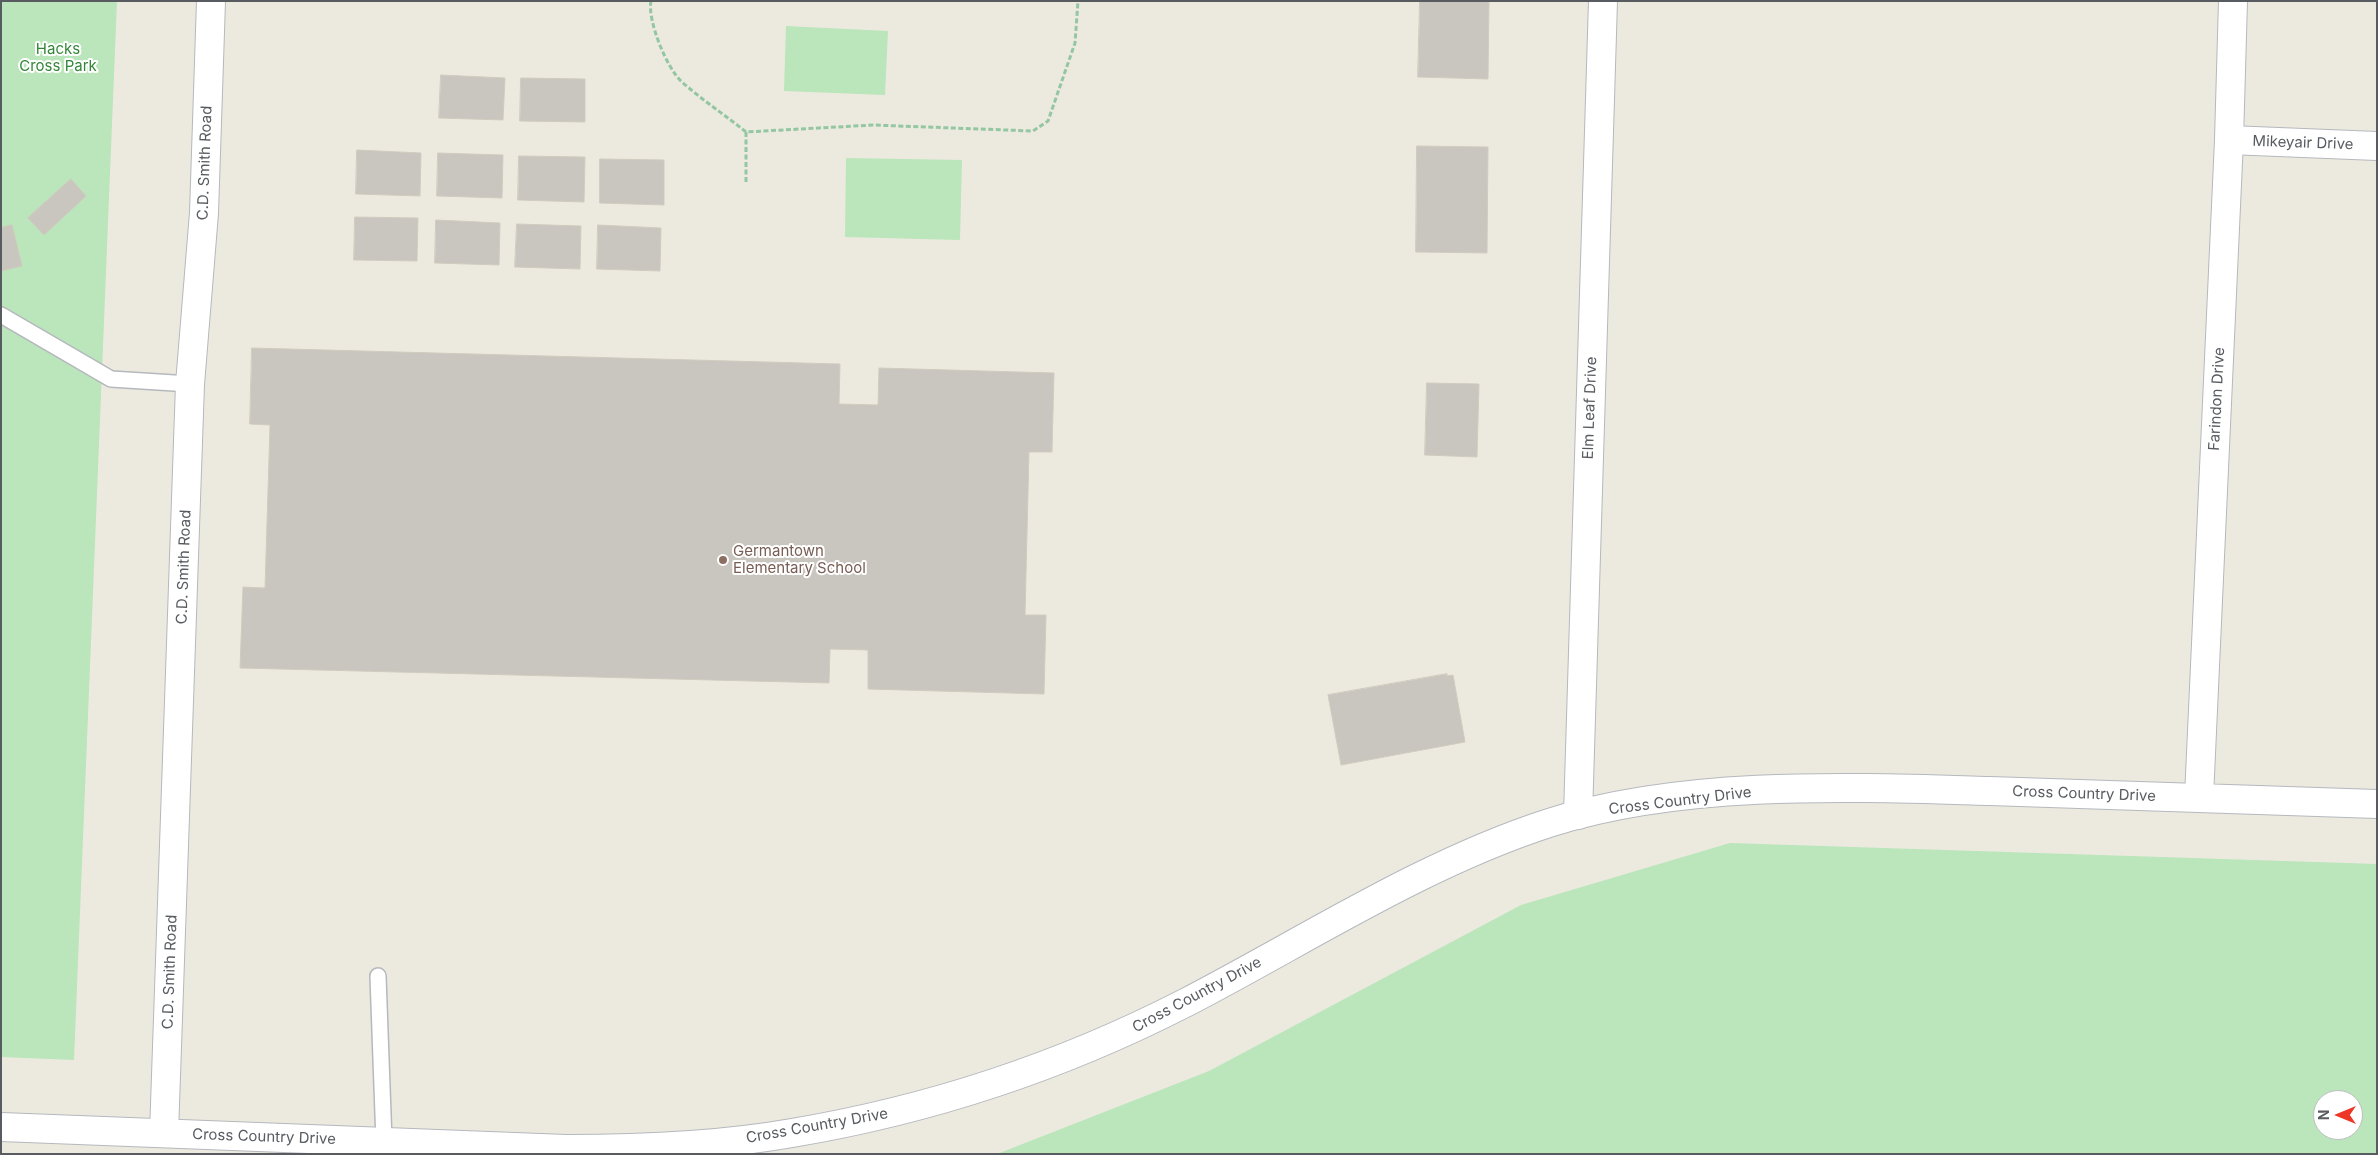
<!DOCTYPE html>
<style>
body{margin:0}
#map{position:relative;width:2378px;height:1155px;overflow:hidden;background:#eceadf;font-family:Inter,sans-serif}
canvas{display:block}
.frame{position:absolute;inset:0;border:2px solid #585c61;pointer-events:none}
.north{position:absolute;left:2313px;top:1090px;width:50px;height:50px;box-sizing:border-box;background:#fff;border:1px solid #bcbec0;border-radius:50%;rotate:270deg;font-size:14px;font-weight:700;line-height:20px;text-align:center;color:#585c61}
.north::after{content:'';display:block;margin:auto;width:18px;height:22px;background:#ed3625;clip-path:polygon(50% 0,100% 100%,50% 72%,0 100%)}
</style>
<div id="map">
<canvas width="2378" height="1155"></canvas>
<div class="frame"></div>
<div class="north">N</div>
</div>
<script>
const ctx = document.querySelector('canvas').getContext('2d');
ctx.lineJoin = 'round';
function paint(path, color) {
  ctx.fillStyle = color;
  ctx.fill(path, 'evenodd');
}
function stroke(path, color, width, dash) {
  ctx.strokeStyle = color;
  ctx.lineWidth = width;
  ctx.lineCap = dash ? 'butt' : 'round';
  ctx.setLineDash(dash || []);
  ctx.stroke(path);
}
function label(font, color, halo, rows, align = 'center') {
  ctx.font = font + ' Inter,sans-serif';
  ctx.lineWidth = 4;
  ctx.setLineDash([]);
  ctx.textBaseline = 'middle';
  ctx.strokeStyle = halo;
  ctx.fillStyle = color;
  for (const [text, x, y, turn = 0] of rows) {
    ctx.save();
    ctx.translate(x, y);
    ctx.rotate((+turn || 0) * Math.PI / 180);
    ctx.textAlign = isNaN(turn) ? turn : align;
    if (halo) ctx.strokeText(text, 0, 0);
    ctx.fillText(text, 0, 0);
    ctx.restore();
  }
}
const green = new Path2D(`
 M 1,1 L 117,1 L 74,1060 L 1,1057 Z
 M 786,26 L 888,31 L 885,95 L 784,91 Z
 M 846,158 L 962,160 L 960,240 L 845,237 Z
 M 1730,843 L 2377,864 L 2377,1154 L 997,1154 L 1209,1071 L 1521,905 ZM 2323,1100 L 2353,1100 L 2353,1130 L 2323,1130 Z`);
const building = new Path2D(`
 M 1420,1 L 1489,1 L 1488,79 L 1418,77 Z
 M 441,75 L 505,78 L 503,120 L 439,118 Z
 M 521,78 L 585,79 L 585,122 L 520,121 Z
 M 1417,146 L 1488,147 L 1487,253 L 1416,252 Z
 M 357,150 L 421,153 L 420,196 L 356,194 Z
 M 438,153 L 503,155 L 502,198 L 437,196 Z
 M 519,156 L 585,157 L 584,202 L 518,200 Z
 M 600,159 L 664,160 L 664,205 L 600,203 Z
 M 71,179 L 86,196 L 44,235 L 28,218 Z
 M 355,217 L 418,218 L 417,261 L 354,260 Z
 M 436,220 L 500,223 L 499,265 L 435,263 Z
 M 517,224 L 581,226 L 580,269 L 515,267 Z
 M 12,225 L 22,266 L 1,271 L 1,228 Z
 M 598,225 L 661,228 L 660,271 L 597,269 Z
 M 252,348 L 840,364 L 839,404 L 878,405 L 879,368 L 1054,373 L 1052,452 L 1029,452 L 1025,615 L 1046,615 L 1044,694 L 868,689 L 868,650 L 830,649 L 829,683 L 240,668 L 243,587 L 265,588 L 270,425 L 250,424 Z
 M 1427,383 L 1479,384 L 1477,457 L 1425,455 Z
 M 1447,674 L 1447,676 L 1453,675 L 1465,742 L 1341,765 L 1328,695 Z`);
const path = new Path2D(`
 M 651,1 C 647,20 667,69 682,82 C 702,100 725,115 746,132 L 873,125 L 1033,131 L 1048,121 L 1075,43 L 1078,1
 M 746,132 L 746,183`);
const service = new Path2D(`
 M 1,315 L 111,379 L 190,384
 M 378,976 L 384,1142`);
const minor = new Path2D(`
 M 2229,140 L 2377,146
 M 1578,815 L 1603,1
 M 164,1133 L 190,384 L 204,213 L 211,1`);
const tertiary = new Path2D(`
 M 2199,797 L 2229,140 L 2233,1
 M 1,1127 L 566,1149 C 641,1149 718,1146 792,1133 C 929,1110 1062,1066 1185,1003 C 1303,942 1422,864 1549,823 C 1683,780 1850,787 1990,791 C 2119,795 2248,799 2377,804`);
const markers = [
 [723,560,5,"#8d6e63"]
];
const parkNames = [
 ["Hacks",58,49],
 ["Cross Park",58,66]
];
const streetNames = [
 ["Mikeyair Drive",2303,143,2],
 ["C.D. Smith Road",205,163,-88],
 ["Farindon Drive",2217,399,-87],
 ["Elm Leaf Drive",1590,408,-88],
 ["C.D. Smith Road",184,567,-88],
 ["Cross Country Drive",2084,794,2],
 ["Cross Country Drive",1680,801,-7],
 ["C.D. Smith Road",170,972,-88],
 ["Cross Country Drive",1197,995,-28],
 ["Cross Country Drive",817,1126,-10],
 ["Cross Country Drive",264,1137,2]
];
const educationNames = [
 ["Germantown",733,551],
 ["Elementary School",733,568]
];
paint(green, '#bbe5bb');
paint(building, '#c9c6bf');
stroke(building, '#d1cbbe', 1);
stroke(service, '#b5b8bd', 18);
stroke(minor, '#b5b8bd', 30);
stroke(tertiary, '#b5b8bd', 30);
stroke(path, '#94c6a2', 3, [5, 2.5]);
stroke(service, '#fff', 15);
stroke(minor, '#fff', 28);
stroke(tertiary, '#fff', 28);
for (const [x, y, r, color] of markers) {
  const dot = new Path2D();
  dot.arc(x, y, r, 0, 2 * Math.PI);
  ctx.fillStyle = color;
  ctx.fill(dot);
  stroke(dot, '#fff', 2);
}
label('15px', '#338637', '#fff', parkNames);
label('15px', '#585c61', '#fff', streetNames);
label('15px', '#785e54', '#fff', educationNames, 'left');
</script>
